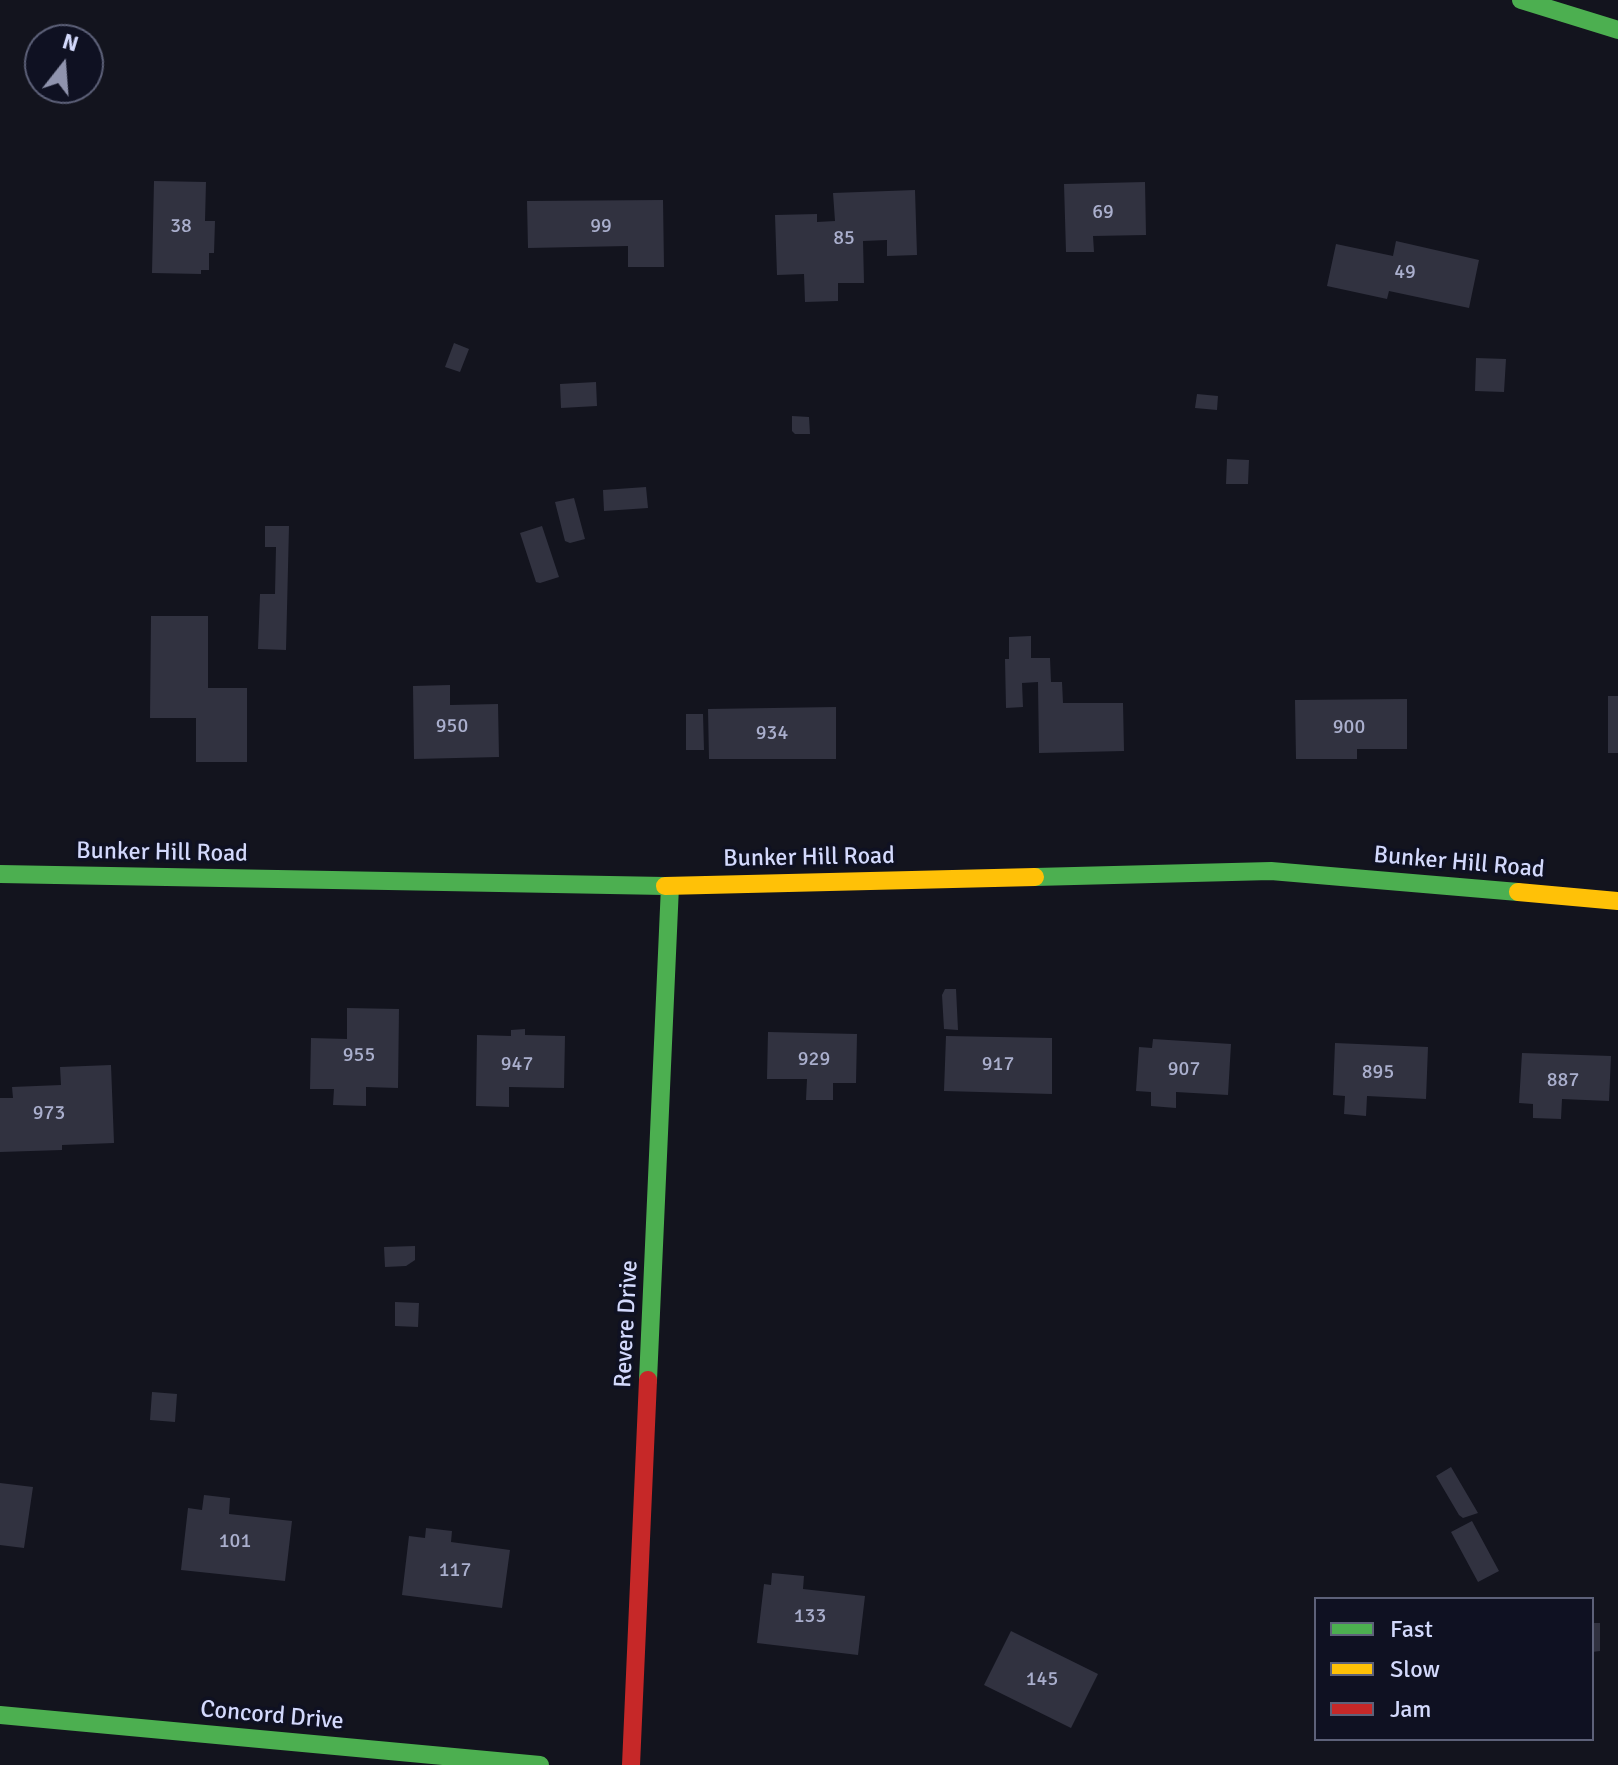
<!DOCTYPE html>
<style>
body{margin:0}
#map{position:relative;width:1618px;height:1765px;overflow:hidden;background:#13141e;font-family:Signika,sans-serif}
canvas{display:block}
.legend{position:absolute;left:1314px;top:1597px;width:280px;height:144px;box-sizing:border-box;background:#0f1122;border:2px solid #5d6179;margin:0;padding:10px 14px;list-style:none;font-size:24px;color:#d3d9fc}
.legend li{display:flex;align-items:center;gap:16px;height:40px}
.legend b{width:40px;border:2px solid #5d6179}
.north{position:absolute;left:24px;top:24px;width:80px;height:80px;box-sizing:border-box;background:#0f1122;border:2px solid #5d6179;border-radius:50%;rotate:17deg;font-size:22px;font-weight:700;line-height:32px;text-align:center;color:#d3d9fc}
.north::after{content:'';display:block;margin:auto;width:28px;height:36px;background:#9094ae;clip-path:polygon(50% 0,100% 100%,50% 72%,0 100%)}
</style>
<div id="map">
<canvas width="1618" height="1765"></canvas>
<ul class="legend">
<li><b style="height:10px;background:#4caf50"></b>Fast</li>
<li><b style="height:10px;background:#ffc107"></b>Slow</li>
<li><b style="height:10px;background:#c62828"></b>Jam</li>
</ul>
<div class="north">N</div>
</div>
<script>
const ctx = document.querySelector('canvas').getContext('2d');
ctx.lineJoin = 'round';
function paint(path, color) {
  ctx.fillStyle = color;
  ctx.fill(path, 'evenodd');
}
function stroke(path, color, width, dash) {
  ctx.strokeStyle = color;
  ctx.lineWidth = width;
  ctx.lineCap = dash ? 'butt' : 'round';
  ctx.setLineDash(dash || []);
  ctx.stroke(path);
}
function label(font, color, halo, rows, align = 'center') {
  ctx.font = font + ' Signika,sans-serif';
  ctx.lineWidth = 7;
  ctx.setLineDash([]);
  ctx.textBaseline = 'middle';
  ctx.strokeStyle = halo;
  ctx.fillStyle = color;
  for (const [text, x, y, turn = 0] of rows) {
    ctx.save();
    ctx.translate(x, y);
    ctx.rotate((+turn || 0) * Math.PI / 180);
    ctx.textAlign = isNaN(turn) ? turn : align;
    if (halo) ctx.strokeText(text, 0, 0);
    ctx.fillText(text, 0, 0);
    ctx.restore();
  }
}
const building = new Path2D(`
 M 154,181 L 206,182 L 205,221 L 215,221 L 214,253 L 209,253 L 209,270 L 201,270 L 201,274 L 152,273 Z
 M 1145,182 L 1146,235 L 1093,236 L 1094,252 L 1066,252 L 1064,184 Z
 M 915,190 L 917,255 L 887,256 L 887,240 L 863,241 L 864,283 L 838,283 L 838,301 L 805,302 L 804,274 L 777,275 L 775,215 L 817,214 L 817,222 L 835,221 L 833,193 Z
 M 663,200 L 664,267 L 628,267 L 628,246 L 528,248 L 527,201 Z
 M 1396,241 L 1479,260 L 1469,308 L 1389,291 L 1387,299 L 1327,286 L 1336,244 L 1393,256 Z
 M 454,343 L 469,349 L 460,372 L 445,367 Z
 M 1476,358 L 1506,359 L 1504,392 L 1475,391 Z
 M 596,382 L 597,406 L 561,408 L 560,384 Z
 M 1197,394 L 1218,396 L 1217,410 L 1195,408 Z
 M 792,416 L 809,417 L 810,434 L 795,434 L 792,431 Z
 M 1227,459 L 1249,460 L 1248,484 L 1226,484 Z
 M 646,487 L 648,508 L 604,511 L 603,490 Z
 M 574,498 L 585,539 L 570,543 L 565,541 L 555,502 Z
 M 265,526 L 289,526 L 286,650 L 258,649 L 260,594 L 275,594 L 276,547 L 265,547 Z
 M 542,526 L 559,577 L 540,583 L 536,582 L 520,533 Z
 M 151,616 L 208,616 L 208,688 L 247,688 L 247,762 L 196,762 L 196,718 L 150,718 Z
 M 1031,636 L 1031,658 L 1050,658 L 1051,682 L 1062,682 L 1063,703 L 1123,703 L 1124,751 L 1039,753 L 1038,682 L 1022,683 L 1023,707 L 1006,708 L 1005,659 L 1009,659 L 1009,637 Z
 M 450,685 L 450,705 L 498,704 L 499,757 L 414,759 L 413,686 Z
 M 1608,696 L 1618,696 L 1618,753 L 1608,753 Z
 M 1407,699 L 1407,749 L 1357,749 L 1357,759 L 1296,759 L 1295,700 Z
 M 836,707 L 836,759 L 709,759 L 708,709 Z
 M 686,714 L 703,714 L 704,750 L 686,750 Z
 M 945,989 L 956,989 L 958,1030 L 944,1029 L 942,995 Z
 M 347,1008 L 399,1009 L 398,1088 L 366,1087 L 366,1106 L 333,1105 L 334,1089 L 310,1089 L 311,1038 L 347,1039 Z
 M 525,1029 L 525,1035 L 565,1036 L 564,1088 L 509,1087 L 509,1107 L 476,1106 L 477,1035 L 511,1036 L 511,1030 Z
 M 768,1032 L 857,1034 L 856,1083 L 833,1083 L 833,1100 L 806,1100 L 807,1079 L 767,1079 Z
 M 946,1036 L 1052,1038 L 1052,1094 L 944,1091 Z
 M 1153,1039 L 1231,1044 L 1228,1095 L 1176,1092 L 1176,1108 L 1151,1106 L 1151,1092 L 1136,1091 L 1139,1047 L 1152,1048 Z
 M 1335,1043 L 1428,1047 L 1426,1099 L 1367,1096 L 1366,1116 L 1344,1114 L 1345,1096 L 1333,1095 Z
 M 1522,1053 L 1611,1056 L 1609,1101 L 1562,1099 L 1561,1119 L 1533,1118 L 1533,1104 L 1519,1103 Z
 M 111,1065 L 114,1143 L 62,1145 L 62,1150 L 0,1152 L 0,1098 L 13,1098 L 12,1087 L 61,1085 L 60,1067 Z
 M 415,1246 L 415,1260 L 406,1266 L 385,1267 L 384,1247 Z
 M 395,1302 L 419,1303 L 418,1327 L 395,1326 Z
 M 152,1392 L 177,1394 L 175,1422 L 150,1420 Z
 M 1451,1467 L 1478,1513 L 1463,1518 L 1459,1515 L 1436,1476 Z
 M 0,1483 L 33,1487 L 24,1548 L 0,1545 Z
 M 204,1495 L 230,1498 L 229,1514 L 292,1521 L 285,1581 L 181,1570 L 188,1508 L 202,1510 Z
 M 1472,1521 L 1499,1571 L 1478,1582 L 1451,1532 Z
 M 426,1528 L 452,1531 L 451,1542 L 510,1550 L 502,1608 L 402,1595 L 409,1536 L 425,1538 Z
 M 772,1573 L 804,1576 L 803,1589 L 865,1596 L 858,1655 L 757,1643 L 764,1584 L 771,1585 Z
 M 1592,1623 L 1600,1623 L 1600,1651 L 1592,1652 Z
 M 1011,1631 L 1098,1674 L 1071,1728 L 984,1685 Z`);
const fast = new Path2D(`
 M 1521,0 L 1618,30
 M 0,874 L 665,886
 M 1035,877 L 1271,871 L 1518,892
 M 648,1380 L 670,886
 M 0,1715 L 540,1765`);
const slow = new Path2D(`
 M 665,886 L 1035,877
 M 1518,892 L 1618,901`);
const jam = new Path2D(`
 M 631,1765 L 648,1380`);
const numberNames = [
 ["69",1103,213],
 ["38",181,227],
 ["99",601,227],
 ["85",844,239],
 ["49",1405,273],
 ["950",452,727],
 ["900",1349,728],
 ["934",772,734],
 ["955",359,1056],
 ["929",814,1060],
 ["947",517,1065],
 ["917",998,1065],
 ["907",1184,1070],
 ["895",1378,1073],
 ["887",1563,1081],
 ["973",49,1114],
 ["101",235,1542],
 ["117",455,1571],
 ["133",810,1617],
 ["145",1042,1680]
];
const streetNames = [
 ["Bunker Hill Road",162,853,1],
 ["Bunker Hill Road",809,858,-1],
 ["Bunker Hill Road",1459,863,5],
 ["Revere Drive",627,1324,-87],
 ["Concord Drive",272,1716,5]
];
paint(building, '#313240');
stroke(fast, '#4caf50', 18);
stroke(slow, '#ffc107', 18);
stroke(jam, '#c62828', 18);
label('20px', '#aaafcd', null, numberNames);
label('24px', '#d3d9fc', '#0f1122', streetNames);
</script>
